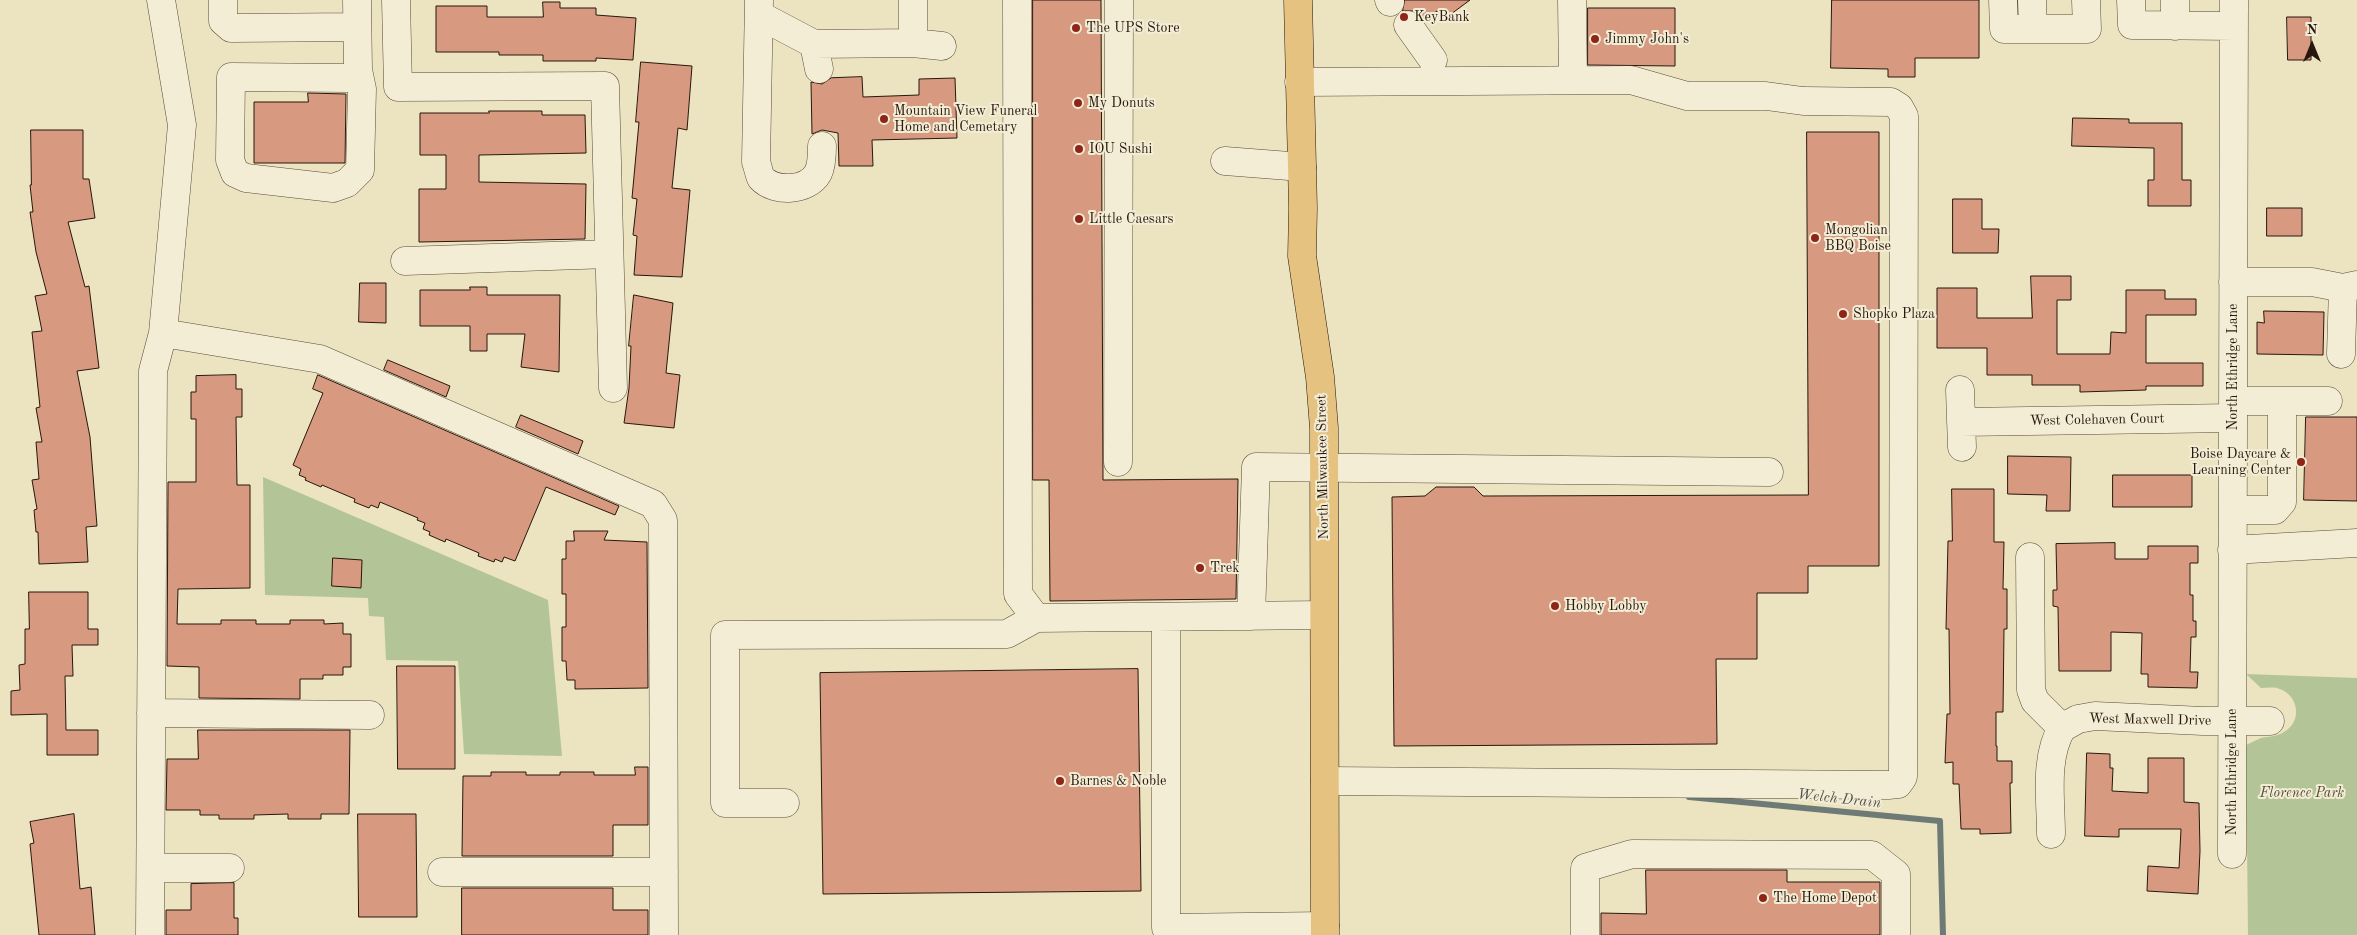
<!DOCTYPE html>
<style>
body{margin:0}
#map{position:relative;width:2357px;height:935px;overflow:hidden;background:#ece3c0;font-family:"Old Standard TT",serif}
canvas{display:block}
.north{position:absolute;left:2287px;top:20px;width:50px;height:50px;-webkit-text-stroke:4px #f3edd6;paint-order:stroke;rotate:0deg;font-size:14px;font-weight:700;line-height:20px;text-align:center;color:#28170c}
.north::after{content:'';display:block;margin:auto;width:18px;height:22px;background:#28170c;clip-path:polygon(50% 0,100% 100%,50% 72%,0 100%)}
</style>
<div id="map">
<canvas width="2357" height="935"></canvas>
<div class="north">N</div>
</div>
<script>
const ctx = document.querySelector('canvas').getContext('2d');
ctx.lineJoin = 'round';
function paint(path, color) {
  ctx.fillStyle = color;
  ctx.fill(path, 'evenodd');
}
function stroke(path, color, width, dash) {
  ctx.strokeStyle = color;
  ctx.lineWidth = width;
  ctx.lineCap = dash ? 'butt' : 'round';
  ctx.setLineDash(dash || []);
  ctx.stroke(path);
}
function label(font, color, halo, rows, align = 'center') {
  ctx.font = font + ' "Old Standard TT",serif';
  ctx.lineWidth = 4;
  ctx.setLineDash([]);
  ctx.textBaseline = 'middle';
  ctx.strokeStyle = halo;
  ctx.fillStyle = color;
  for (const [text, x, y, turn = 0] of rows) {
    ctx.save();
    ctx.translate(x, y);
    ctx.rotate((+turn || 0) * Math.PI / 180);
    ctx.textAlign = isNaN(turn) ? turn : align;
    if (halo) ctx.strokeText(text, 0, 0);
    ctx.fillText(text, 0, 0);
    ctx.restore();
  }
}
const green = new Path2D(`
 M 263,477 L 548,600 L 562,756 L 464,754 L 458,661 L 386,660 L 384,617 L 369,616 L 368,598 L 265,595 Z
 M 2246,674 L 2357,678 L 2357,935 L 2248,935 L 2246,745 C 2251,743 2256,740 2261,738 C 2270,736 2278,737 2287,730 C 2303,718 2297,693 2277,688 C 2272,687 2266,688 2261,688 Z`);
const stream = new Path2D(`
 M 1689,797 L 1940,821 L 1943,935`);
const building = new Path2D(`
 M 1033,0 L 1101,0 L 1103,480 L 1238,479 L 1236,599 L 1050,601 L 1049,480 L 1033,480 Z
 M 1405,0 L 1470,0 L 1443,20 L 1437,11 L 1425,20 L 1421,14 L 1414,11 L 1403,11 Z
 M 1832,0 L 1979,0 L 1979,58 L 1915,58 L 1915,77 L 1888,77 L 1888,69 L 1831,68 Z
 M 543,2 L 560,2 L 560,8 L 596,8 L 596,15 L 636,18 L 633,60 L 596,58 L 596,61 L 543,61 L 543,55 L 499,55 L 499,52 L 436,52 L 436,6 L 487,6 L 487,17 L 543,17 Z
 M 1588,8 L 1675,8 L 1675,66 L 1588,65 Z
 M 2287,17 L 2311,17 L 2311,60 L 2288,60 Z
 M 641,62 L 692,66 L 687,130 L 678,128 L 672,188 L 690,190 L 682,277 L 634,275 L 637,236 L 633,235 L 637,199 L 632,198 L 639,122 L 636,122 Z
 M 862,77 L 863,97 L 919,95 L 919,79 L 955,78 L 957,138 L 872,140 L 873,166 L 839,166 L 838,133 L 822,130 L 812,134 L 811,82 L 822,84 L 831,78 Z
 M 308,93 L 346,94 L 345,163 L 254,163 L 254,102 L 308,102 Z
 M 489,111 L 542,111 L 542,115 L 585,115 L 586,153 L 479,155 L 479,182 L 586,184 L 585,239 L 419,242 L 419,189 L 446,189 L 446,155 L 420,155 L 420,113 L 489,113 Z
 M 2073,118 L 2129,119 L 2129,123 L 2182,123 L 2182,180 L 2191,180 L 2191,206 L 2148,206 L 2148,180 L 2154,180 L 2154,148 L 2072,146 Z
 M 31,130 L 83,130 L 83,179 L 89,179 L 95,218 L 68,222 L 85,287 L 89,286 L 99,368 L 77,371 L 90,437 L 97,526 L 86,527 L 88,562 L 39,564 L 38,532 L 36,532 L 34,510 L 37,509 L 32,480 L 39,479 L 36,442 L 42,442 L 36,408 L 40,407 L 32,332 L 42,331 L 35,296 L 47,294 L 36,252 L 30,212 L 33,212 L 30,185 L 31,185 Z
 M 1807,132 L 1879,132 L 1879,566 L 1808,566 L 1808,593 L 1757,593 L 1757,659 L 1716,659 L 1717,744 L 1394,746 L 1392,497 L 1425,496 L 1436,487 L 1474,487 L 1483,496 L 1808,495 Z
 M 1953,199 L 1982,199 L 1982,229 L 1999,229 L 1998,253 L 1953,253 Z
 M 2267,208 L 2302,208 L 2302,236 L 2267,236 Z
 M 2031,276 L 2071,276 L 2071,300 L 2057,300 L 2057,354 L 2110,354 L 2111,332 L 2126,333 L 2126,290 L 2165,290 L 2165,299 L 2196,299 L 2196,315 L 2146,315 L 2146,363 L 2203,363 L 2203,386 L 2146,386 L 2146,390 L 2080,392 L 2080,385 L 2032,385 L 2032,375 L 1987,375 L 1987,348 L 1937,348 L 1937,288 L 1977,288 L 1977,318 L 2032,318 Z
 M 360,283 L 386,283 L 386,323 L 359,322 Z
 M 470,287 L 487,287 L 487,295 L 560,295 L 559,372 L 521,367 L 525,334 L 487,334 L 487,351 L 470,351 L 470,326 L 420,326 L 420,290 L 470,290 Z
 M 634,295 L 673,303 L 666,373 L 680,375 L 674,428 L 624,423 L 629,388 L 631,346 L 629,346 Z
 M 2264,311 L 2324,312 L 2323,355 L 2257,354 L 2257,322 L 2264,323 Z
 M 388,360 L 450,386 L 446,397 L 384,370 Z
 M 236,375 L 236,389 L 242,389 L 242,417 L 236,417 L 237,485 L 250,485 L 250,588 L 178,589 L 177,624 L 221,624 L 221,620 L 256,620 L 256,624 L 290,624 L 290,620 L 324,620 L 324,624 L 343,623 L 343,634 L 351,634 L 351,667 L 343,667 L 343,675 L 323,675 L 323,679 L 300,679 L 300,699 L 199,698 L 199,667 L 167,666 L 168,482 L 196,482 L 196,419 L 191,419 L 191,392 L 196,392 L 196,376 Z
 M 318,375 L 619,506 L 615,515 L 546,487 L 515,561 L 504,557 L 502,562 L 495,559 L 494,562 L 478,556 L 479,553 L 446,539 L 445,542 L 429,535 L 430,532 L 423,529 L 425,523 L 417,520 L 418,518 L 380,502 L 378,508 L 371,505 L 369,508 L 354,502 L 355,499 L 322,485 L 321,487 L 305,480 L 306,478 L 299,475 L 301,469 L 293,465 L 323,393 L 313,389 Z
 M 521,415 L 583,441 L 578,454 L 516,427 Z
 M 2306,417 L 2357,417 L 2357,501 L 2304,500 Z
 M 2008,456 L 2071,457 L 2070,511 L 2046,511 L 2047,495 L 2008,494 Z
 M 2113,475 L 2192,475 L 2192,507 L 2113,507 Z
 M 1952,489 L 1994,489 L 1994,542 L 2004,542 L 2003,589 L 2007,589 L 2007,629 L 2004,629 L 2003,712 L 1996,712 L 1996,746 L 1997,746 L 1997,761 L 2012,761 L 2012,783 L 2010,783 L 2011,833 L 1980,834 L 1980,829 L 1961,829 L 1959,784 L 1953,784 L 1953,762 L 1945,763 L 1947,714 L 1950,714 L 1949,629 L 1946,629 L 1948,541 L 1952,541 Z
 M 574,531 L 608,531 L 604,540 L 647,542 L 648,688 L 575,689 L 575,680 L 567,680 L 566,661 L 562,661 L 562,627 L 566,627 L 566,594 L 562,594 L 562,559 L 566,559 L 566,541 L 574,541 Z
 M 2115,543 L 2115,559 L 2148,559 L 2148,546 L 2198,546 L 2198,563 L 2190,563 L 2190,595 L 2193,595 L 2193,621 L 2196,621 L 2196,637 L 2191,637 L 2190,672 L 2198,672 L 2197,688 L 2148,687 L 2148,674 L 2141,674 L 2142,633 L 2111,632 L 2111,671 L 2059,671 L 2058,607 L 2053,606 L 2053,590 L 2057,590 L 2056,544 Z
 M 333,558 L 362,560 L 361,588 L 332,586 Z
 M 29,592 L 88,592 L 88,629 L 98,629 L 98,645 L 72,645 L 73,676 L 65,676 L 66,730 L 98,730 L 98,755 L 47,755 L 47,714 L 11,715 L 11,691 L 20,690 L 19,665 L 25,664 L 25,629 L 29,629 Z
 M 397,666 L 455,666 L 455,769 L 398,769 Z
 M 1138,669 L 1141,891 L 823,894 L 820,673 Z
 M 198,730 L 350,730 L 349,814 L 321,814 L 321,819 L 288,819 L 288,814 L 254,815 L 254,819 L 219,819 L 219,815 L 200,815 L 200,810 L 166,810 L 167,759 L 198,759 Z
 M 2087,753 L 2110,754 L 2110,768 L 2113,768 L 2112,791 L 2148,793 L 2148,758 L 2184,758 L 2184,802 L 2199,803 L 2200,851 L 2198,894 L 2147,891 L 2148,866 L 2179,868 L 2181,829 L 2119,829 L 2119,837 L 2085,836 Z
 M 635,767 L 648,767 L 648,825 L 613,825 L 613,856 L 462,856 L 463,776 L 491,776 L 491,772 L 526,772 L 526,775 L 560,775 L 560,772 L 594,772 L 594,775 L 635,775 Z
 M 74,814 L 80,889 L 91,887 L 95,935 L 39,935 L 30,844 L 34,843 L 30,822 Z
 M 358,814 L 416,814 L 417,917 L 359,917 Z
 M 1646,870 L 1787,870 L 1787,882 L 1880,882 L 1880,935 L 1601,935 L 1601,913 L 1646,914 Z
 M 234,883 L 234,918 L 238,918 L 238,935 L 166,935 L 166,910 L 191,910 L 191,884 Z
 M 462,888 L 613,888 L 613,910 L 648,910 L 648,935 L 462,935 Z`);
const minor = new Path2D(`
 M 223,0 L 223,21 L 231,28 L 357,27
 M 357,0 L 358,70 L 362,89 L 360,170 L 347,183 L 333,188 L 246,178 L 235,173 L 230,160 L 231,77 L 349,78 L 358,70
 M 396,0 L 398,87 L 605,86 L 613,388
 M 759,0 L 756,162 C 758,167 759,174 761,178 C 775,193 808,191 818,173 C 822,165 822,154 822,146
 M 913,0 L 913,43
 M 1017,0 L 1018,594 L 1036,618 L 1324,615
 M 1389,0 L 1390,2
 M 1572,0 L 1573,80
 M 2003,0 L 2004,29 L 2087,29 L 2086,0
 M 2032,0 L 2033,29
 M 2131,0 L 2132,25 L 2234,26
 M 759,15 L 814,44 L 819,69
 M 1408,25 L 1433,60
 M 2175,26 L 2175,0
 M 814,44 L 913,43 L 942,46
 M 1299,82 L 1631,80 L 1687,96 L 1766,96 L 1803,101 L 1891,102 L 1899,107 L 1904,116 L 1903,777 L 1898,784 L 1888,785 L 1325,781
 M 1225,161 L 1302,167
 M 405,261 L 609,254
 M 2233,282 L 2312,282 L 2343,288 L 2357,285
 M 163,333 L 320,359 L 653,504 L 663,520 L 664,935
 M 2341,354 L 2343,288
 M 1960,390 L 1962,447
 M 2233,401 L 2328,401
 M 1961,422 L 2233,418
 M 1118,462 L 1119,0
 M 2233,510 L 2275,510 L 2282,502 L 2282,401
 M 2232,550 L 2357,543
 M 2030,557 L 2031,690 L 2035,701 L 2062,728
 M 1251,616 L 1256,467 L 1769,472
 M 1166,617 L 1166,928 L 1325,926
 M 151,713 L 370,715
 M 2062,728 L 2078,719 L 2095,716 L 2203,721 L 2270,721
 M 785,803 L 725,803 L 725,635 L 1007,634 L 1036,618
 M 2051,834 C 2051,800 2044,758 2062,728
 M 2232,854 L 2234,0
 M 151,868 L 230,868
 M 442,872 L 664,872
 M 150,935 L 153,371 L 163,333 L 182,125 L 161,0
 M 1585,935 L 1585,868 L 1632,854 L 1872,855 L 1896,874 L 1896,935`);
const major = new Path2D(`
 M 1298,0 L 1303,208 L 1302,256 L 1320,377 L 1324,428 L 1325,935`);
const markers = [
 [1404,17,5,"#8f2418"],
 [1076,28,5,"#8f2418"],
 [1595,39,5,"#8f2418"],
 [1078,103,5,"#8f2418"],
 [884,119,5,"#8f2418"],
 [1079,149,5,"#8f2418"],
 [1079,219,5,"#8f2418"],
 [1815,238,5,"#8f2418"],
 [1843,314,5,"#8f2418"],
 [2301,462,5,"#8f2418"],
 [1200,568,5,"#8f2418"],
 [1555,606,5,"#8f2418"],
 [1060,781,5,"#8f2418"],
 [1763,898,5,"#8f2418"]
];
const poiNames = [
 ["KeyBank",1414,17],
 ["The UPS Store",1086,28],
 ["Jimmy John's",1605,39],
 ["My Donuts",1088,103],
 ["Mountain View Funeral",894,111],
 ["Home and Cemetary",894,127],
 ["IOU Sushi",1089,149],
 ["Little Caesars",1089,219],
 ["Mongolian",1825,230],
 ["BBQ Boise",1825,246],
 ["Shopko Plaza",1853,314],
 ["Boise Daycare &",2291,454,"right"],
 ["Learning Center",2291,470,"right"],
 ["Trek",1210,568],
 ["Hobby Lobby",1565,606],
 ["Barnes & Noble",1070,781],
 ["The Home Depot",1773,898]
];
const streetNames = [
 ["North Ethridge Lane",2233,367,-90],
 ["West Colehaven Court",2097,420,-1],
 ["North Milwaukee Street",1323,467,-91],
 ["West Maxwell Drive",2150,720,1],
 ["North Ethridge Lane",2232,772,-90]
];
const parkNames = [
 ["Florence Park",2302,793]
];
const waterNames = [
 ["Welch Drain",1839,799,6]
];
paint(green, '#b3c596');
stroke(stream, '#6e7a76', 6);
paint(building, '#d79980');
stroke(building, '#28170c', 1);
stroke(minor, '#594a39', 29);
stroke(major, '#28170c', 29);
stroke(minor, '#f3edd6', 28);
stroke(major, '#e6c280', 28);
for (const [x, y, r, color] of markers) {
  const dot = new Path2D();
  dot.arc(x, y, r, 0, 2 * Math.PI);
  ctx.fillStyle = color;
  ctx.fill(dot);
  stroke(dot, '#f3edd6', 2);
}
label('14px', '#28170c', '#f3edd6', poiNames, 'left');
label('14px', '#28170c', '#f3edd6', streetNames);
label('italic 14px', '#524b35', '#f3edd6', parkNames);
label('italic 15px', '#51514a', '#f3edd6', waterNames);
</script>
